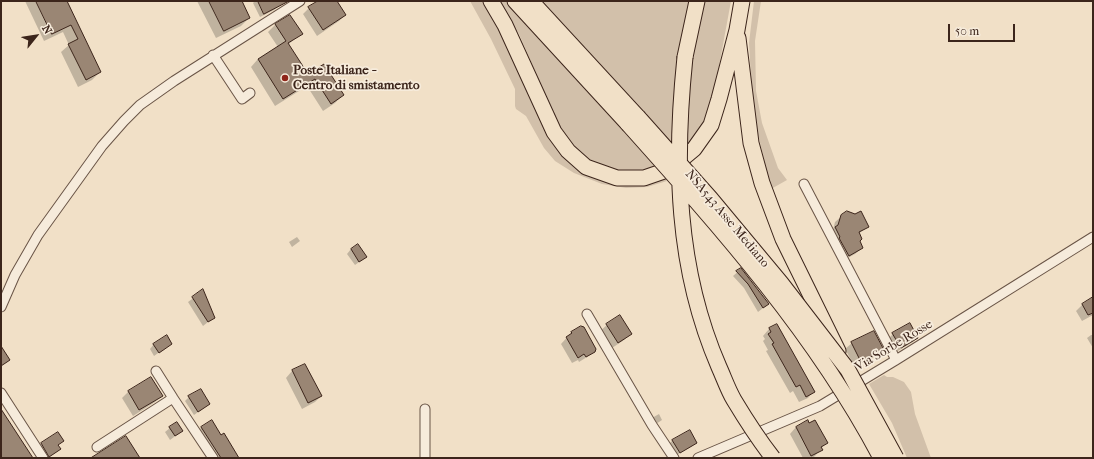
<!DOCTYPE html>
<style>
body{margin:0}
#map{position:relative;width:1094px;height:459px;overflow:hidden;background:#f1e0c7;font-family:"IM FELL French Canon",serif}
canvas{display:block}
.frame{position:absolute;inset:0;border:2px solid #3c251b;pointer-events:none}
.north{position:absolute;left:16px;top:16px;width:40px;height:40px;-webkit-text-stroke:3px #f6ebdb;paint-order:stroke;rotate:60deg;font-size:11px;font-weight:700;line-height:16px;text-align:center;color:#3c251b}
.north::after{content:'';display:block;margin:auto;width:14px;height:18px;background:#3c251b;clip-path:polygon(50% 0,100% 100%,50% 72%,0 100%)}
.scale{position:absolute;left:948px;top:24px;width:67px;height:18px;box-sizing:border-box;border:2px solid #3c251b;border-top:0;padding-left:5px;font-size:12px;line-height:14px;white-space:nowrap;color:#3c251b;-webkit-text-stroke:3px #f6ebdb;paint-order:stroke}
</style>
<div id="map">
<canvas width="1094" height="459"></canvas>
<div class="frame"></div>
<div class="north">N</div>
<div class="scale">50 m</div>
</div>
<script>
const ctx = document.querySelector('canvas').getContext('2d');
ctx.lineJoin = 'round';
function paint(path, color) {
  ctx.fillStyle = color;
  ctx.fill(path, 'evenodd');
}
function stroke(path, color, width, dash) {
  ctx.strokeStyle = color;
  ctx.lineWidth = width;
  ctx.lineCap = dash ? 'butt' : 'round';
  ctx.setLineDash(dash || []);
  ctx.stroke(path);
}
function label(font, color, halo, rows, align = 'center') {
  ctx.font = font + ' "IM FELL French Canon",serif';
  ctx.lineWidth = 3.5;
  ctx.setLineDash([]);
  ctx.textBaseline = 'middle';
  ctx.strokeStyle = halo;
  ctx.fillStyle = color;
  for (const [text, x, y, turn = 0] of rows) {
    ctx.save();
    ctx.translate(x, y);
    ctx.rotate((+turn || 0) * Math.PI / 180);
    ctx.textAlign = isNaN(turn) ? turn : align;
    if (halo) ctx.strokeText(text, 0, 0);
    ctx.fillText(text, 0, 0);
    ctx.restore();
  }
}
const green = new Path2D(`
 M 470,1 L 486,1 L 583,169 L 662,176 L 667,181 L 647,187 L 626,188 L 602,184 L 574,173 L 555,161 L 544,148 L 526,116 L 516,109 L 515,106 L 515,89 L 491,39 Z
 M 499,1 L 506,1 L 627,135 L 647,114 L 541,1 L 731,1 L 713,99 L 706,122 L 683,152 L 657,169 L 635,172 L 618,171 L 604,168 L 585,157 L 569,142 L 554,115 L 519,34 Z
 M 754,1 L 761,1 L 755,41 L 756,91 L 762,123 L 778,168 L 787,180 L 771,189 L 753,113 L 749,43 Z
 M 884,375 L 887,377 L 893,377 L 904,382 L 911,392 L 915,414 L 931,458 L 907,458 L 892,423 L 869,384 Z`);
const shadow = new Path2D(`
 M 25,1 L 66,1 L 100,72 L 92,80 L 78,87 L 61,52 L 69,45 L 63,32 L 44,41 Z
 M 197,1 L 241,1 L 249,18 L 241,26 L 216,38 Z
 M 255,1 L 276,1 L 279,6 L 274,10 L 260,17 L 253,3 Z
 M 320,1 L 336,1 L 345,15 L 339,21 L 317,36 L 303,14 L 309,8 Z
 M 290,16 L 301,33 L 288,45 L 308,75 L 324,65 L 343,95 L 335,103 L 323,111 L 307,86 L 275,106 L 251,67 L 258,59 L 278,47 L 268,32 L 275,25 Z
 M 842,216 L 868,227 L 858,234 L 859,241 L 862,248 L 855,254 L 842,261 L 833,230 L 835,222 Z
 M 297,237 L 300,241 L 292,247 L 289,242 Z
 M 351,249 L 366,257 L 355,265 L 347,254 Z
 M 741,269 L 768,304 L 758,312 L 744,288 L 733,276 Z
 M 203,291 L 213,318 L 203,326 L 188,302 Z
 M 1093,298 L 1093,315 L 1082,321 L 1076,311 L 1082,305 Z
 M 607,325 L 630,334 L 624,340 L 612,348 L 600,331 Z
 M 777,325 L 814,391 L 808,398 L 799,402 L 793,391 L 790,393 L 766,351 L 768,350 L 763,341 L 765,339 L 763,336 L 769,329 Z
 M 572,332 L 594,351 L 587,357 L 579,362 L 578,360 L 572,363 L 561,344 Z
 M 893,334 L 917,338 L 913,342 L 896,352 L 889,338 Z
 M 1091,335 L 1093,335 L 1093,348 L 1087,338 Z
 M 852,343 L 882,350 L 876,356 L 855,367 L 845,349 Z
 M 154,344 L 171,344 L 154,356 L 150,349 Z
 M 305,365 L 321,396 L 315,402 L 302,409 L 286,378 L 292,371 Z
 M 150,378 L 161,396 L 155,402 L 133,416 L 122,398 L 128,392 Z
 M 189,397 L 209,404 L 194,415 L 185,401 Z
 M 659,414 L 662,420 L 656,424 L 652,418 Z
 M 176,423 L 182,431 L 170,440 L 165,432 Z
 M 202,427 L 235,458 L 212,458 L 196,433 Z
 M 796,427 L 826,443 L 815,456 L 812,458 L 803,458 L 790,434 Z
 M 58,434 L 62,441 L 58,445 L 60,449 L 47,458 L 37,448 Z
 M 673,440 L 696,442 L 692,446 L 675,456 L 669,444 Z`);
const building = new Path2D(`
 M 36,1 L 67,1 L 101,72 L 86,80 L 68,44 L 78,39 L 71,25 L 52,34 Z
 M 209,1 L 242,1 L 250,18 L 224,31 Z
 M 258,1 L 289,1 L 264,14 Z
 M 318,1 L 337,1 L 346,15 L 323,30 L 308,7 Z
 M 290,15 L 303,34 L 288,43 L 308,74 L 324,64 L 344,95 L 331,104 L 315,79 L 283,99 L 258,59 L 286,41 L 275,24 Z
 M 847,211 L 855,214 L 861,211 L 869,227 L 859,232 L 862,239 L 860,241 L 863,248 L 849,256 L 839,238 L 840,237 L 835,227 L 838,225 L 841,215 Z
 M 358,244 L 367,257 L 359,262 L 351,249 Z
 M 741,268 L 769,304 L 763,308 L 748,284 L 736,271 Z
 M 203,289 L 215,318 L 208,322 L 192,297 Z
 M 1093,297 L 1093,313 L 1088,315 L 1082,304 Z
 M 620,315 L 632,334 L 618,343 L 606,324 Z
 M 910,323 L 918,338 L 901,348 L 892,333 Z
 M 777,324 L 815,392 L 806,397 L 800,385 L 796,387 L 772,344 L 774,343 L 768,334 L 771,332 L 769,328 Z
 M 581,326 L 584,327 L 596,349 L 595,352 L 586,357 L 584,354 L 578,358 L 566,337 L 572,333 L 571,332 Z
 M 874,331 L 884,350 L 861,362 L 851,342 Z
 M 167,335 L 172,344 L 159,353 L 153,344 Z
 M 1,346 L 10,360 L 1,366 Z
 M 305,364 L 322,396 L 308,403 L 292,370 Z
 M 151,377 L 163,396 L 139,410 L 128,391 Z
 M 201,389 L 210,404 L 198,412 L 188,396 Z
 M 1,409 L 33,458 L 1,458 Z
 M 212,420 L 221,435 L 224,433 L 239,458 L 221,458 L 201,427 Z
 M 808,420 L 809,423 L 815,420 L 828,443 L 821,447 L 823,450 L 811,456 L 796,427 Z
 M 177,422 L 183,431 L 175,436 L 169,427 Z
 M 690,430 L 697,443 L 680,453 L 672,440 Z
 M 58,432 L 64,441 L 58,445 L 61,449 L 49,457 L 41,443 Z
 M 126,436 L 140,458 L 91,458 Z`);
const minor = new Path2D(`
 M 213,55 L 242,99 L 250,93
 M 804,184 L 896,360
 M 1,307 L 15,275 L 38,235 L 102,146 L 124,121 L 140,105 L 174,81 L 300,1
 M 587,314 L 652,425 L 674,458
 M 156,371 L 173,398 L 213,458
 M 1,393 L 43,458
 M 97,447 L 173,398
 M 425,458 L 425,409
 M 698,458 L 820,406 L 896,360 L 1093,237`);
const trunk = new Path2D(`
 M 491,1 L 505,25 L 554,132 L 568,151 L 586,167 L 617,178 L 644,178 L 670,169 L 694,149 L 711,125 L 719,99 L 737,30 L 742,1
 M 515,1 L 628,124
 M 531,1 L 638,117
 M 738,38 L 751,143 L 762,183 L 783,239 L 838,351
 M 685,57 L 697,1`);
const trunkBridge = new Path2D(`
 M 685,57 C 674,163 676,268 719,367 C 724,378 728,390 734,400 C 746,420 759,440 773,458
 M 638,117 L 711,199 L 781,283 L 848,370 L 896,458
 M 628,124 C 721,228 816,334 881,458`);
const markers = [
 [285,78,4,"#8f2418"]
];
const poiNames = [
 ["Poste Italiane -",293,71],
 ["Centro di smistamento",293,86]
];
const streetNames = [
 ["NSA543 Asse Mediano",727,219,50],
 ["Via Sorbe Rosse",894,346,-31]
];
paint(green, '#d2c0aa');
paint(shadow, '#0003');
paint(building, '#9a8674');
stroke(building, '#3c251b', 1);
stroke(minor, '#695446', 11);
stroke(trunk, '#3c251b', 17);
stroke(minor, '#f6ebdb', 9);
stroke(trunk, '#f1e0c7', 15);
stroke(trunkBridge, '#3c251b', 17, []);
stroke(trunkBridge, '#f1e0c7', 15);
for (const [x, y, r, color] of markers) {
  const dot = new Path2D();
  dot.arc(x, y, r, 0, 2 * Math.PI);
  ctx.fillStyle = color;
  ctx.fill(dot);
  stroke(dot, '#f6ebdb', 1.5);
}
label('bold 13px', '#3c251b', '#f6ebdb', poiNames, 'left');
label('13px', '#3c251b', '#f6ebdb', streetNames);
</script>
